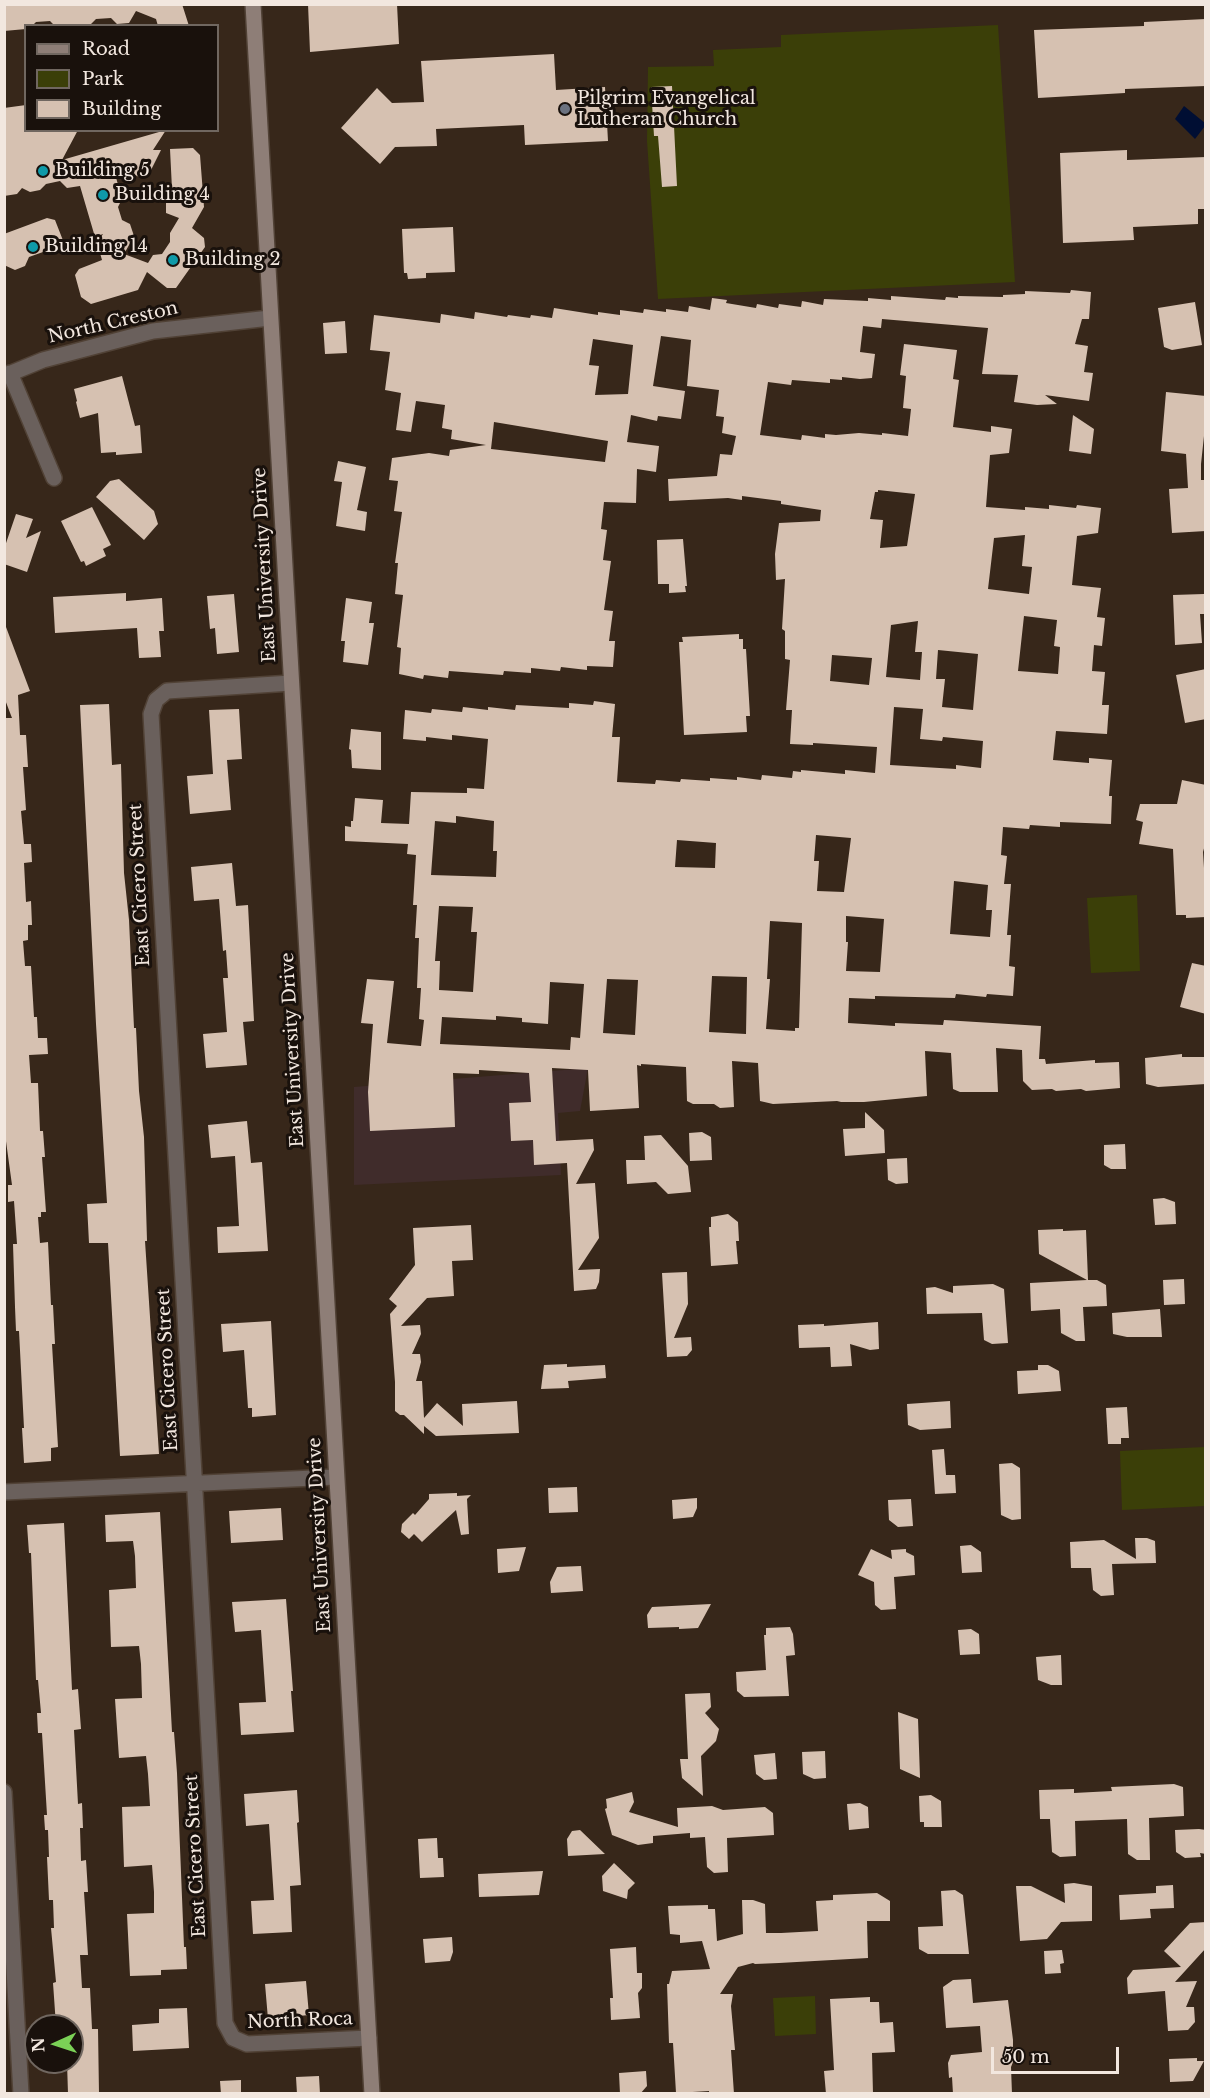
<!DOCTYPE html>
<style>
body{margin:0}
#map{position:relative;width:1210px;height:2098px;overflow:hidden;background:#37271a;font-family:"Libre Baskerville",serif}
canvas{display:block}
.frame{position:absolute;inset:0;border:6px solid #f2e7df;pointer-events:none}
.legend{position:absolute;left:24px;top:24px;width:195px;height:108px;box-sizing:border-box;background:#19110c;border:2px solid #706760;margin:0;padding:8px 10px;list-style:none;font-size:18px;color:#f2e7df}
.legend li{display:flex;align-items:center;gap:12px;height:30px}
.legend b{width:30px;border:2px solid #706760}
.north{position:absolute;left:24px;top:2014px;width:60px;height:60px;box-sizing:border-box;background:#19110c;border:2px solid #706760;border-radius:50%;rotate:267deg;font-size:16px;font-weight:700;line-height:24px;text-align:center;color:#f2e7df}
.north::after{content:'';display:block;margin:auto;width:21px;height:27px;background:#7bd156;clip-path:polygon(50% 0,100% 100%,50% 72%,0 100%)}
.scale{position:absolute;left:991px;top:2047px;width:128px;height:27px;box-sizing:border-box;border:3px solid #f2e7df;border-top:0;padding-left:8px;font-size:18px;line-height:21px;white-space:nowrap;color:#f2e7df;-webkit-text-stroke:4px #19110c;paint-order:stroke}
</style>
<div id="map">
<canvas width="1210" height="2098"></canvas>
<div class="frame"></div>
<ul class="legend">
<li><b style="height:8px;background:#8e7e77"></b>Road</li>
<li><b style="height:16px;background:#3b3f08"></b>Park</li>
<li><b style="height:16px;background:#d6c1b1"></b>Building</li>
</ul>
<div class="north">N</div>
<div class="scale">50 m</div>
</div>
<script>
const ctx = document.querySelector('canvas').getContext('2d');
ctx.lineJoin = 'round';
function paint(path, color) {
  ctx.fillStyle = color;
  ctx.fill(path, 'evenodd');
}
function stroke(path, color, width, dash) {
  ctx.strokeStyle = color;
  ctx.lineWidth = width;
  ctx.lineCap = dash ? 'butt' : 'round';
  ctx.setLineDash(dash || []);
  ctx.stroke(path);
}
function label(font, color, halo, rows, align = 'center') {
  ctx.font = font + ' "Libre Baskerville",serif';
  ctx.lineWidth = 6;
  ctx.setLineDash([]);
  ctx.textBaseline = 'middle';
  ctx.strokeStyle = halo;
  ctx.fillStyle = color;
  for (const [text, x, y, turn = 0] of rows) {
    ctx.save();
    ctx.translate(x, y);
    ctx.rotate((+turn || 0) * Math.PI / 180);
    ctx.textAlign = isNaN(turn) ? turn : align;
    if (halo) ctx.strokeText(text, 0, 0);
    ctx.fillText(text, 0, 0);
    ctx.restore();
  }
}
const commercial = new Path2D(`
 M 588,1068 L 580,1111 L 558,1113 L 561,1175 L 354,1185 L 354,1087 Z`);
const green = new Path2D(`
 M 998,25 L 1015,282 L 658,299 L 647,141 L 648,67 L 714,66 L 713,50 L 781,47 L 781,35 Z
 M 1137,895 L 1140,971 L 1091,973 L 1087,898 Z
 M 1205,1447 L 1205,1506 L 1122,1510 L 1120,1451 Z
 M 815,1996 L 816,2034 L 775,2036 L 773,1998 Z`);
const water = new Path2D(`
 M 1184,106 L 1205,123 L 1205,126 L 1195,139 L 1175,119 Z`);
const building = new Path2D(`
 M 4,4 L 182,4 L 189,26 L 158,26 L 156,19 L 136,11 L 129,23 L 117,24 L 111,18 L 96,19 L 90,25 L 85,26 L 55,26 L 50,21 L 36,22 L 32,26 L 26,26 L 26,29 L 4,31 Z
 M 308,4 L 397,4 L 399,44 L 310,52 Z
 M 1206,19 L 1206,86 L 1125,89 L 1125,93 L 1038,98 L 1034,30 L 1144,26 L 1144,22 Z
 M 554,54 L 556,90 L 605,87 L 608,141 L 525,145 L 524,125 L 436,129 L 437,146 L 395,147 L 380,164 L 341,128 L 377,88 L 392,103 L 424,102 L 421,61 Z
 M 672,86 L 677,186 L 662,187 L 658,136 L 654,136 L 651,87 Z
 M 26,105 L 26,130 L 78,130 L 62,160 L 166,130 L 153,150 L 161,150 L 149,174 L 139,177 L 112,163 L 122,199 L 118,207 L 122,220 L 130,224 L 134,236 L 124,254 L 148,263 L 153,255 L 162,254 L 170,242 L 170,233 L 179,218 L 166,213 L 166,197 L 172,189 L 170,149 L 193,148 L 200,155 L 204,207 L 192,228 L 204,238 L 205,247 L 176,288 L 167,288 L 147,272 L 138,290 L 91,304 L 81,297 L 75,275 L 79,269 L 102,260 L 97,243 L 103,234 L 95,237 L 80,186 L 67,188 L 60,181 L 46,184 L 40,190 L 30,192 L 22,188 L 17,194 L 4,196 L 4,108 Z
 M 1127,150 L 1127,160 L 1206,157 L 1206,209 L 1198,209 L 1198,224 L 1133,227 L 1134,240 L 1063,243 L 1060,153 Z
 M 47,218 L 55,220 L 64,243 L 61,251 L 50,255 L 43,252 L 29,257 L 25,266 L 15,270 L 4,265 L 4,234 Z
 M 453,227 L 455,272 L 426,273 L 426,278 L 408,279 L 407,273 L 404,273 L 402,229 Z
 M 1071,290 L 1091,292 L 1089,319 L 1082,319 L 1075,344 L 1088,346 L 1084,372 L 1093,373 L 1089,401 L 1045,395 L 1057,404 L 1037,405 L 1014,402 L 1018,375 L 982,374 L 988,328 L 882,319 L 881,328 L 863,326 L 860,352 L 875,354 L 872,378 L 860,379 L 842,377 L 842,380 L 830,379 L 830,383 L 792,380 L 791,385 L 768,382 L 760,435 L 801,440 L 802,435 L 825,438 L 825,434 L 836,435 L 859,433 L 882,435 L 882,433 L 908,436 L 911,409 L 903,408 L 906,376 L 900,375 L 904,344 L 957,350 L 953,379 L 959,380 L 953,427 L 991,432 L 991,426 L 1012,429 L 1009,453 L 990,455 L 986,507 L 1025,510 L 1025,507 L 1049,509 L 1049,505 L 1076,508 L 1077,505 L 1101,508 L 1098,533 L 1077,536 L 1072,585 L 1101,588 L 1097,617 L 1105,618 L 1102,646 L 1094,645 L 1092,671 L 1105,672 L 1102,705 L 1109,705 L 1107,734 L 1056,731 L 1053,760 L 1089,763 L 1089,758 L 1112,760 L 1109,796 L 1112,796 L 1111,824 L 1060,822 L 1060,827 L 1030,825 L 1029,829 L 1003,827 L 1001,855 L 1007,856 L 1004,884 L 1011,884 L 1007,935 L 1011,935 L 1009,966 L 1015,967 L 1013,996 L 987,994 L 986,997 L 956,994 L 955,998 L 875,996 L 875,999 L 849,998 L 848,1023 L 895,1026 L 895,1023 L 943,1025 L 944,1020 L 1041,1026 L 1039,1059 L 1045,1059 L 1046,1064 L 1095,1060 L 1095,1063 L 1119,1062 L 1120,1088 L 1086,1091 L 1081,1089 L 1056,1091 L 1052,1089 L 1032,1090 L 1023,1081 L 1022,1050 L 996,1048 L 998,1092 L 960,1092 L 953,1089 L 951,1053 L 925,1051 L 927,1096 L 864,1102 L 841,1102 L 837,1101 L 773,1104 L 760,1101 L 758,1063 L 732,1061 L 734,1107 L 720,1108 L 714,1104 L 693,1104 L 687,1101 L 686,1067 L 641,1064 L 641,1066 L 637,1065 L 639,1108 L 590,1111 L 588,1070 L 552,1068 L 556,1141 L 593,1139 L 594,1150 L 576,1184 L 595,1183 L 599,1238 L 578,1270 L 600,1269 L 599,1282 L 596,1289 L 574,1291 L 567,1163 L 534,1165 L 533,1140 L 511,1141 L 509,1103 L 531,1102 L 529,1073 L 479,1070 L 479,1074 L 453,1073 L 455,1127 L 370,1131 L 368,1092 L 373,1024 L 361,1023 L 367,979 L 394,981 L 387,1043 L 421,1046 L 424,1020 L 419,1019 L 421,988 L 417,988 L 419,938 L 415,938 L 417,905 L 413,905 L 416,855 L 407,854 L 408,844 L 345,841 L 345,826 L 351,827 L 351,821 L 353,821 L 355,798 L 383,800 L 381,823 L 409,824 L 411,792 L 467,793 L 467,788 L 484,789 L 488,739 L 452,735 L 452,740 L 426,737 L 426,741 L 403,739 L 405,710 L 431,713 L 432,709 L 462,712 L 463,707 L 488,710 L 488,707 L 515,710 L 516,705 L 569,708 L 569,703 L 593,705 L 594,701 L 615,704 L 612,737 L 620,737 L 617,782 L 655,784 L 656,780 L 680,782 L 681,779 L 710,781 L 710,778 L 737,780 L 737,777 L 761,780 L 762,775 L 792,778 L 793,771 L 801,772 L 801,770 L 845,774 L 845,770 L 875,773 L 877,747 L 813,743 L 813,745 L 790,744 L 792,710 L 786,710 L 790,660 L 785,659 L 785,631 L 782,629 L 785,579 L 776,580 L 775,554 L 779,523 L 820,521 L 821,510 L 781,504 L 781,501 L 742,496 L 742,500 L 728,498 L 669,501 L 668,479 L 717,476 L 720,454 L 732,455 L 736,436 L 722,433 L 724,417 L 716,416 L 719,390 L 687,386 L 691,340 L 661,336 L 653,386 L 685,391 L 681,419 L 658,416 L 657,421 L 631,415 L 627,442 L 659,446 L 656,472 L 637,469 L 636,503 L 604,502 L 601,529 L 607,530 L 603,560 L 611,561 L 604,610 L 613,611 L 609,641 L 615,641 L 613,667 L 587,666 L 587,670 L 561,667 L 560,671 L 531,668 L 531,673 L 504,671 L 503,675 L 449,671 L 448,678 L 424,675 L 423,679 L 399,674 L 401,648 L 397,647 L 403,595 L 395,594 L 398,563 L 395,563 L 402,512 L 394,511 L 398,481 L 389,480 L 392,458 L 429,453 L 449,456 L 450,450 L 486,445 L 451,439 L 452,430 L 442,428 L 445,405 L 416,401 L 411,432 L 396,430 L 401,393 L 385,390 L 390,352 L 370,350 L 374,315 L 440,323 L 441,314 L 474,319 L 475,312 L 507,317 L 508,315 L 530,318 L 531,315 L 552,318 L 554,308 L 598,315 L 598,312 L 620,315 L 620,310 L 643,313 L 644,309 L 666,312 L 666,309 L 688,312 L 689,306 L 710,310 L 712,298 L 727,300 L 726,303 L 756,308 L 757,304 L 778,308 L 779,304 L 801,307 L 802,301 L 823,305 L 824,299 L 868,301 L 868,298 L 891,300 L 891,296 L 945,300 L 946,297 L 958,298 L 958,296 L 1003,297 L 1003,295 L 1025,294 L 1025,291 L 1070,293 ZM 593,339 L 633,345 L 628,394 L 595,395 L 599,366 L 589,365 ZM 494,422 L 608,441 L 605,462 L 491,449 ZM 878,490 L 915,494 L 907,546 L 880,548 L 883,520 L 870,519 L 875,492 L 878,492 ZM 1025,535 L 1022,566 L 1032,567 L 1029,594 L 988,589 L 994,538 ZM 1024,616 L 1057,620 L 1054,646 L 1060,647 L 1058,674 L 1018,671 ZM 918,621 L 915,652 L 922,652 L 920,680 L 886,677 L 891,625 ZM 938,650 L 978,654 L 973,710 L 942,707 L 945,679 L 936,679 ZM 832,655 L 872,658 L 869,685 L 830,681 ZM 894,707 L 923,709 L 920,739 L 942,741 L 943,737 L 983,741 L 981,768 L 956,765 L 956,769 L 890,765 ZM 456,816 L 494,821 L 493,851 L 497,851 L 496,877 L 431,875 L 435,821 L 456,823 ZM 816,835 L 851,838 L 844,892 L 817,891 L 819,861 L 814,861 ZM 677,840 L 716,843 L 715,868 L 675,867 ZM 954,881 L 988,885 L 986,910 L 992,910 L 990,937 L 950,934 ZM 439,906 L 473,907 L 471,932 L 477,932 L 473,992 L 439,990 L 440,961 L 435,961 ZM 846,916 L 884,919 L 880,972 L 846,971 L 848,942 L 846,942 ZM 770,921 L 802,923 L 799,1028 L 795,1028 L 795,1031 L 766,1029 L 770,979 L 767,979 ZM 712,976 L 747,977 L 746,1034 L 709,1032 ZM 607,979 L 638,980 L 635,1035 L 603,1033 ZM 550,982 L 584,984 L 580,1038 L 571,1037 L 570,1050 L 440,1044 L 442,1017 L 496,1020 L 496,1016 L 522,1018 L 522,1022 L 548,1024 Z
 M 1195,302 L 1202,345 L 1172,350 L 1164,347 L 1158,308 Z
 M 345,321 L 347,353 L 325,354 L 323,323 Z
 M 122,376 L 135,426 L 140,425 L 142,453 L 116,455 L 116,452 L 101,453 L 98,413 L 80,418 L 76,402 L 77,401 L 74,389 Z
 M 1166,392 L 1206,396 L 1206,436 L 1204,436 L 1201,464 L 1201,480 L 1206,480 L 1206,531 L 1172,533 L 1169,489 L 1188,488 L 1186,454 L 1161,451 Z
 M 1073,415 L 1094,429 L 1091,454 L 1069,451 Z
 M 338,461 L 366,467 L 357,510 L 367,512 L 365,531 L 336,526 L 342,482 L 334,481 Z
 M 119,479 L 154,511 L 158,524 L 144,540 L 96,497 L 110,481 Z
 M 92,507 L 111,545 L 103,549 L 106,556 L 86,566 L 84,561 L 81,562 L 61,521 Z
 M 16,514 L 33,519 L 26,538 L 41,531 L 27,572 L 4,564 L 4,549 Z
 M 683,539 L 687,586 L 685,586 L 686,592 L 669,593 L 669,584 L 658,584 L 657,540 Z
 M 126,593 L 126,601 L 162,598 L 164,631 L 159,631 L 161,657 L 139,658 L 137,628 L 55,633 L 53,597 Z
 M 234,594 L 239,652 L 217,654 L 215,628 L 210,629 L 207,596 Z
 M 1204,594 L 1205,614 L 1200,614 L 1202,643 L 1175,645 L 1173,595 Z
 M 346,598 L 372,602 L 369,623 L 374,623 L 368,665 L 343,662 L 345,641 L 341,641 Z
 M 4,627 L 6,627 L 30,691 L 18,695 L 20,735 L 26,735 L 28,767 L 23,767 L 26,810 L 21,811 L 24,844 L 31,844 L 32,862 L 24,863 L 26,902 L 31,901 L 32,925 L 28,925 L 28,940 L 23,941 L 25,966 L 31,966 L 34,1017 L 37,1017 L 38,1038 L 47,1038 L 48,1054 L 29,1055 L 31,1083 L 38,1083 L 40,1131 L 43,1131 L 45,1157 L 42,1157 L 46,1212 L 41,1212 L 41,1217 L 38,1217 L 40,1243 L 48,1242 L 51,1305 L 53,1305 L 55,1344 L 52,1344 L 58,1447 L 51,1448 L 51,1461 L 24,1463 L 22,1428 L 24,1428 L 19,1331 L 16,1331 L 15,1307 L 13,1244 L 17,1244 L 14,1201 L 8,1202 L 8,1185 L 12,1185 L 5,1134 L 4,718 L 12,718 L 4,697 Z
 M 739,634 L 739,639 L 743,639 L 743,649 L 746,649 L 750,716 L 746,716 L 747,732 L 684,735 L 679,642 L 683,642 L 682,637 Z
 M 1206,669 L 1206,719 L 1185,723 L 1176,675 Z
 M 109,704 L 112,765 L 121,764 L 124,873 L 129,920 L 134,1028 L 136,1028 L 139,1091 L 144,1137 L 147,1241 L 145,1241 L 159,1454 L 120,1456 L 108,1243 L 89,1243 L 87,1204 L 107,1203 L 96,1024 L 80,705 Z
 M 239,709 L 242,759 L 227,760 L 231,810 L 190,814 L 187,776 L 213,774 L 209,710 Z
 M 351,729 L 381,732 L 381,770 L 352,768 L 351,750 L 349,749 Z
 M 1182,780 L 1206,785 L 1206,841 L 1203,852 L 1204,868 L 1206,868 L 1206,917 L 1186,918 L 1186,915 L 1176,915 L 1173,849 L 1139,844 L 1143,822 L 1136,820 L 1140,804 L 1177,804 Z
 M 232,863 L 236,906 L 248,905 L 254,1021 L 243,1022 L 247,1065 L 206,1068 L 203,1034 L 227,1032 L 223,978 L 228,978 L 226,950 L 223,951 L 219,899 L 194,901 L 191,867 Z
 M 1192,963 L 1206,966 L 1206,1014 L 1180,1007 Z
 M 1182,1054 L 1182,1057 L 1206,1057 L 1206,1084 L 1158,1087 L 1146,1084 L 1145,1058 Z
 M 865,1112 L 884,1130 L 885,1153 L 845,1156 L 843,1129 L 865,1128 Z
 M 247,1121 L 251,1163 L 262,1162 L 268,1251 L 218,1253 L 217,1227 L 239,1226 L 235,1156 L 211,1158 L 208,1125 Z
 M 702,1132 L 711,1137 L 712,1160 L 690,1161 L 689,1133 Z
 M 661,1135 L 688,1166 L 691,1192 L 668,1194 L 656,1182 L 627,1184 L 626,1160 L 645,1160 L 644,1136 Z
 M 1125,1144 L 1126,1169 L 1111,1169 L 1104,1165 L 1104,1145 Z
 M 907,1158 L 908,1183 L 896,1184 L 888,1180 L 887,1159 Z
 M 1164,1198 L 1175,1202 L 1176,1224 L 1155,1225 L 1153,1199 Z
 M 728,1214 L 738,1222 L 739,1241 L 736,1241 L 738,1264 L 711,1266 L 709,1227 L 711,1227 L 711,1217 Z
 M 471,1225 L 473,1260 L 452,1261 L 454,1296 L 427,1298 L 401,1326 L 420,1325 L 421,1334 L 412,1354 L 420,1354 L 421,1362 L 416,1381 L 422,1381 L 424,1418 L 437,1403 L 463,1426 L 462,1404 L 517,1401 L 519,1433 L 436,1436 L 424,1426 L 424,1434 L 404,1415 L 400,1415 L 395,1411 L 395,1382 L 390,1314 L 397,1306 L 389,1299 L 415,1265 L 413,1228 Z
 M 1063,1229 L 1063,1231 L 1086,1230 L 1088,1280 L 1097,1280 L 1106,1285 L 1107,1306 L 1083,1307 L 1085,1341 L 1076,1341 L 1061,1333 L 1060,1309 L 1031,1311 L 1030,1283 L 1087,1280 L 1039,1254 L 1038,1230 Z
 M 687,1272 L 688,1304 L 674,1338 L 691,1337 L 692,1350 L 687,1356 L 667,1357 L 662,1273 Z
 M 1184,1279 L 1185,1304 L 1164,1305 L 1163,1280 Z
 M 993,1284 L 1004,1289 L 1008,1343 L 992,1344 L 984,1340 L 982,1313 L 927,1314 L 926,1288 L 935,1287 L 953,1293 L 953,1286 Z
 M 1160,1309 L 1162,1337 L 1127,1337 L 1113,1334 L 1112,1313 Z
 M 271,1321 L 276,1415 L 252,1417 L 252,1408 L 248,1408 L 244,1350 L 223,1352 L 221,1324 Z
 M 878,1322 L 879,1349 L 870,1350 L 850,1344 L 852,1366 L 831,1367 L 830,1347 L 799,1348 L 798,1325 L 824,1324 L 824,1326 Z
 M 567,1364 L 567,1367 L 605,1365 L 606,1378 L 568,1381 L 569,1388 L 541,1389 L 544,1365 Z
 M 1038,1365 L 1048,1365 L 1059,1371 L 1061,1391 L 1018,1394 L 1017,1371 L 1038,1370 Z
 M 950,1401 L 951,1428 L 920,1430 L 908,1425 L 907,1404 Z
 M 1127,1407 L 1129,1438 L 1121,1438 L 1121,1444 L 1108,1444 L 1106,1408 Z
 M 944,1449 L 946,1475 L 955,1475 L 956,1493 L 935,1494 L 932,1450 Z
 M 1012,1463 L 1020,1468 L 1021,1519 L 1012,1520 L 1001,1515 L 999,1464 Z
 M 577,1487 L 578,1512 L 549,1513 L 548,1488 Z
 M 457,1493 L 457,1496 L 471,1495 L 467,1499 L 469,1534 L 461,1535 L 456,1510 L 422,1542 L 414,1534 L 409,1539 L 401,1532 L 402,1524 L 413,1513 L 415,1515 L 429,1499 L 429,1494 Z
 M 697,1498 L 697,1508 L 693,1517 L 673,1519 L 672,1500 Z
 M 911,1499 L 913,1526 L 898,1527 L 889,1520 L 888,1500 Z
 M 281,1508 L 283,1540 L 231,1543 L 229,1511 Z
 M 160,1512 L 172,1732 L 174,1732 L 177,1773 L 184,1947 L 186,1947 L 187,1969 L 161,1970 L 161,1975 L 130,1976 L 127,1914 L 154,1913 L 154,1892 L 152,1865 L 124,1867 L 122,1807 L 150,1806 L 148,1774 L 146,1756 L 119,1758 L 115,1699 L 142,1698 L 141,1664 L 139,1646 L 111,1647 L 109,1590 L 136,1588 L 135,1556 L 133,1541 L 106,1542 L 105,1515 Z
 M 64,1523 L 72,1690 L 78,1689 L 81,1729 L 74,1730 L 78,1804 L 82,1803 L 83,1828 L 80,1828 L 81,1861 L 86,1860 L 88,1892 L 84,1892 L 88,1955 L 80,1955 L 82,1988 L 90,1988 L 92,2029 L 98,2029 L 99,2094 L 68,2094 L 67,2062 L 72,2062 L 72,2026 L 56,2026 L 54,1997 L 53,1983 L 56,1982 L 51,1928 L 54,1928 L 53,1900 L 49,1900 L 47,1857 L 49,1857 L 48,1830 L 45,1830 L 44,1815 L 47,1815 L 42,1733 L 38,1733 L 37,1713 L 41,1713 L 38,1680 L 36,1680 L 31,1553 L 29,1553 L 27,1525 Z
 M 1135,1538 L 1147,1538 L 1155,1541 L 1156,1563 L 1112,1564 L 1114,1595 L 1101,1596 L 1093,1590 L 1091,1568 L 1071,1568 L 1070,1542 L 1104,1540 L 1136,1559 Z
 M 971,1545 L 981,1552 L 982,1572 L 962,1573 L 960,1546 Z
 M 526,1547 L 519,1571 L 498,1573 L 497,1549 Z
 M 871,1549 L 892,1559 L 891,1550 L 906,1549 L 906,1552 L 914,1556 L 915,1575 L 894,1577 L 896,1609 L 881,1610 L 875,1605 L 874,1582 L 858,1575 Z
 M 581,1566 L 583,1591 L 551,1593 L 550,1582 L 557,1567 Z
 M 286,1599 L 293,1691 L 291,1691 L 294,1732 L 241,1735 L 239,1703 L 266,1702 L 261,1630 L 235,1632 L 232,1602 Z
 M 711,1604 L 698,1628 L 679,1629 L 679,1627 L 648,1628 L 647,1615 L 652,1607 Z
 M 790,1627 L 793,1634 L 795,1655 L 786,1656 L 789,1696 L 744,1697 L 737,1691 L 736,1672 L 766,1670 L 764,1635 L 766,1635 L 766,1628 Z
 M 971,1629 L 979,1634 L 980,1654 L 960,1655 L 958,1630 Z
 M 1061,1655 L 1062,1685 L 1051,1685 L 1038,1680 L 1036,1657 Z
 M 710,1693 L 711,1707 L 705,1713 L 719,1729 L 716,1741 L 701,1756 L 703,1796 L 682,1778 L 680,1759 L 688,1759 L 685,1694 Z
 M 898,1712 L 918,1719 L 920,1778 L 900,1769 Z
 M 825,1751 L 826,1778 L 814,1779 L 803,1774 L 802,1752 Z
 M 775,1753 L 777,1779 L 764,1780 L 756,1774 L 754,1755 Z
 M 1174,1784 L 1183,1787 L 1184,1816 L 1149,1818 L 1150,1860 L 1137,1860 L 1128,1854 L 1127,1819 L 1075,1821 L 1076,1856 L 1060,1857 L 1052,1852 L 1050,1819 L 1040,1819 L 1039,1790 L 1074,1789 L 1074,1793 L 1112,1791 L 1111,1787 Z
 M 297,1790 L 299,1822 L 297,1823 L 301,1885 L 290,1886 L 292,1932 L 253,1934 L 251,1901 L 274,1900 L 269,1824 L 246,1826 L 244,1794 Z
 M 632,1792 L 634,1802 L 629,1812 L 678,1827 L 677,1808 L 712,1806 L 723,1810 L 765,1807 L 773,1813 L 774,1835 L 727,1838 L 728,1872 L 714,1873 L 707,1867 L 705,1837 L 690,1838 L 690,1833 L 653,1836 L 653,1843 L 638,1845 L 612,1835 L 605,1809 L 607,1808 L 606,1799 Z
 M 931,1795 L 941,1801 L 942,1827 L 924,1827 L 924,1822 L 920,1822 L 919,1796 Z
 M 860,1803 L 868,1807 L 869,1828 L 849,1830 L 847,1804 Z
 M 1199,1829 L 1206,1830 L 1206,1854 L 1200,1853 L 1201,1857 L 1185,1858 L 1176,1852 L 1175,1830 Z
 M 580,1830 L 605,1854 L 568,1856 L 567,1839 L 572,1831 Z
 M 437,1838 L 438,1858 L 443,1858 L 444,1877 L 420,1878 L 418,1839 Z
 M 614,1863 L 635,1883 L 628,1890 L 627,1899 L 603,1891 L 602,1876 Z
 M 543,1871 L 539,1895 L 479,1897 L 478,1874 Z
 M 1074,1883 L 1092,1886 L 1092,1921 L 1061,1922 L 1047,1939 L 1020,1941 L 1016,1886 L 1031,1886 L 1065,1903 L 1064,1884 Z
 M 1173,1885 L 1174,1908 L 1150,1909 L 1151,1918 L 1120,1920 L 1119,1895 L 1156,1893 L 1156,1886 Z
 M 955,1890 L 963,1895 L 969,1954 L 928,1954 L 919,1949 L 918,1927 L 943,1926 L 941,1891 Z
 M 877,1893 L 890,1901 L 890,1921 L 867,1921 L 868,1958 L 779,1963 L 755,1964 L 753,1963 L 738,1967 L 720,1994 L 733,1994 L 731,2006 L 735,2050 L 731,2050 L 734,2094 L 709,2094 L 709,2091 L 676,2093 L 673,2043 L 669,2043 L 667,1984 L 669,1984 L 672,1971 L 710,1969 L 702,1941 L 680,1943 L 680,1935 L 670,1934 L 668,1906 L 708,1905 L 708,1909 L 715,1909 L 717,1941 L 743,1934 L 742,1900 L 753,1900 L 765,1904 L 766,1933 L 781,1933 L 818,1931 L 816,1901 L 833,1900 L 833,1895 Z
 M 1206,1922 L 1206,1948 L 1175,1982 L 1197,1981 L 1186,2007 L 1194,2007 L 1195,2022 L 1188,2030 L 1168,2031 L 1165,1991 L 1128,1994 L 1127,1978 L 1133,1970 L 1181,1967 L 1164,1951 L 1190,1923 Z
 M 452,1937 L 453,1952 L 450,1961 L 425,1963 L 423,1939 Z
 M 636,1947 L 637,1973 L 642,1973 L 642,1988 L 638,1993 L 640,2018 L 611,2020 L 610,1998 L 613,1998 L 610,1949 Z
 M 1062,1950 L 1064,1963 L 1060,1964 L 1061,1973 L 1045,1974 L 1044,1951 Z
 M 971,1979 L 973,2003 L 1008,2000 L 1013,2040 L 1013,2062 L 1011,2067 L 1012,2094 L 953,2094 L 952,2077 L 949,2078 L 948,2063 L 951,2055 L 982,2052 L 980,2026 L 946,2028 L 943,1987 L 953,1980 Z
 M 306,1981 L 309,2015 L 268,2019 L 265,1984 Z
 M 870,1997 L 870,2002 L 879,2002 L 880,2023 L 893,2022 L 895,2052 L 872,2053 L 873,2094 L 826,2094 L 824,2071 L 834,2070 L 830,1999 Z
 M 187,2008 L 189,2048 L 133,2051 L 132,2025 L 159,2023 L 159,2009 Z
 M 1197,2058 L 1197,2061 L 1204,2061 L 1193,2081 L 1170,2082 L 1169,2059 Z
 M 646,2071 L 647,2086 L 640,2094 L 620,2094 L 619,2073 Z
 M 319,2076 L 320,2094 L 297,2094 L 296,2077 Z
 M 241,2080 L 241,2094 L 221,2094 L 220,2081 Z`);
const minor = new Path2D(`
 M 10,373 L 54,478
 M 4,376 L 43,360 L 153,331 L 270,318
 M 291,683 L 167,691 L 156,700 L 151,714 L 225,2023 L 233,2038 L 247,2044 L 369,2038
 M 4,1492 L 336,1477
 M 4,1792 L 21,2094`);
const secondary = new Path2D(`
 M 253,4 L 372,2094`);
const markers = [
 [565,109,6,"#6b7280"],
 [43,171,6,"#0f9aa8"],
 [103,195,6,"#0f9aa8"],
 [33,247,6,"#0f9aa8"],
 [173,260,6,"#0f9aa8"]
];
const poiNames = [
 ["Pilgrim Evangelical",577,99],
 ["Lutheran Church",577,120],
 ["Building 5",55,171],
 ["Building 4",115,195],
 ["Building 14",45,247],
 ["Building 2",185,260]
];
const streetNames = [
 ["North Creston",113,323,-13],
 ["East University Drive",265,565,-93],
 ["East Cicero Street",140,885,-93],
 ["East University Drive",293,1050,-93],
 ["East Cicero Street",168,1370,-93],
 ["East University Drive",320,1535,-93],
 ["East Cicero Street",196,1856,-93],
 ["North Roca",300,2021,-2]
];
paint(commercial, '#402c2b');
paint(green, '#3b3f08');
paint(water, '#000e33');
paint(building, '#d6c1b1');
stroke(minor, '#514236', 18);
stroke(secondary, '#514236', 18);
stroke(minor, '#6a605c', 15);
stroke(secondary, '#8e7e77', 15);
for (const [x, y, r, color] of markers) {
  const dot = new Path2D();
  dot.arc(x, y, r, 0, 2 * Math.PI);
  ctx.fillStyle = color;
  ctx.fill(dot);
  stroke(dot, '#19110c', 2);
}
label('18px', '#f2e7df', '#19110c', poiNames, 'left');
label('18px', '#f2e7df', '#19110c', streetNames);
</script>
